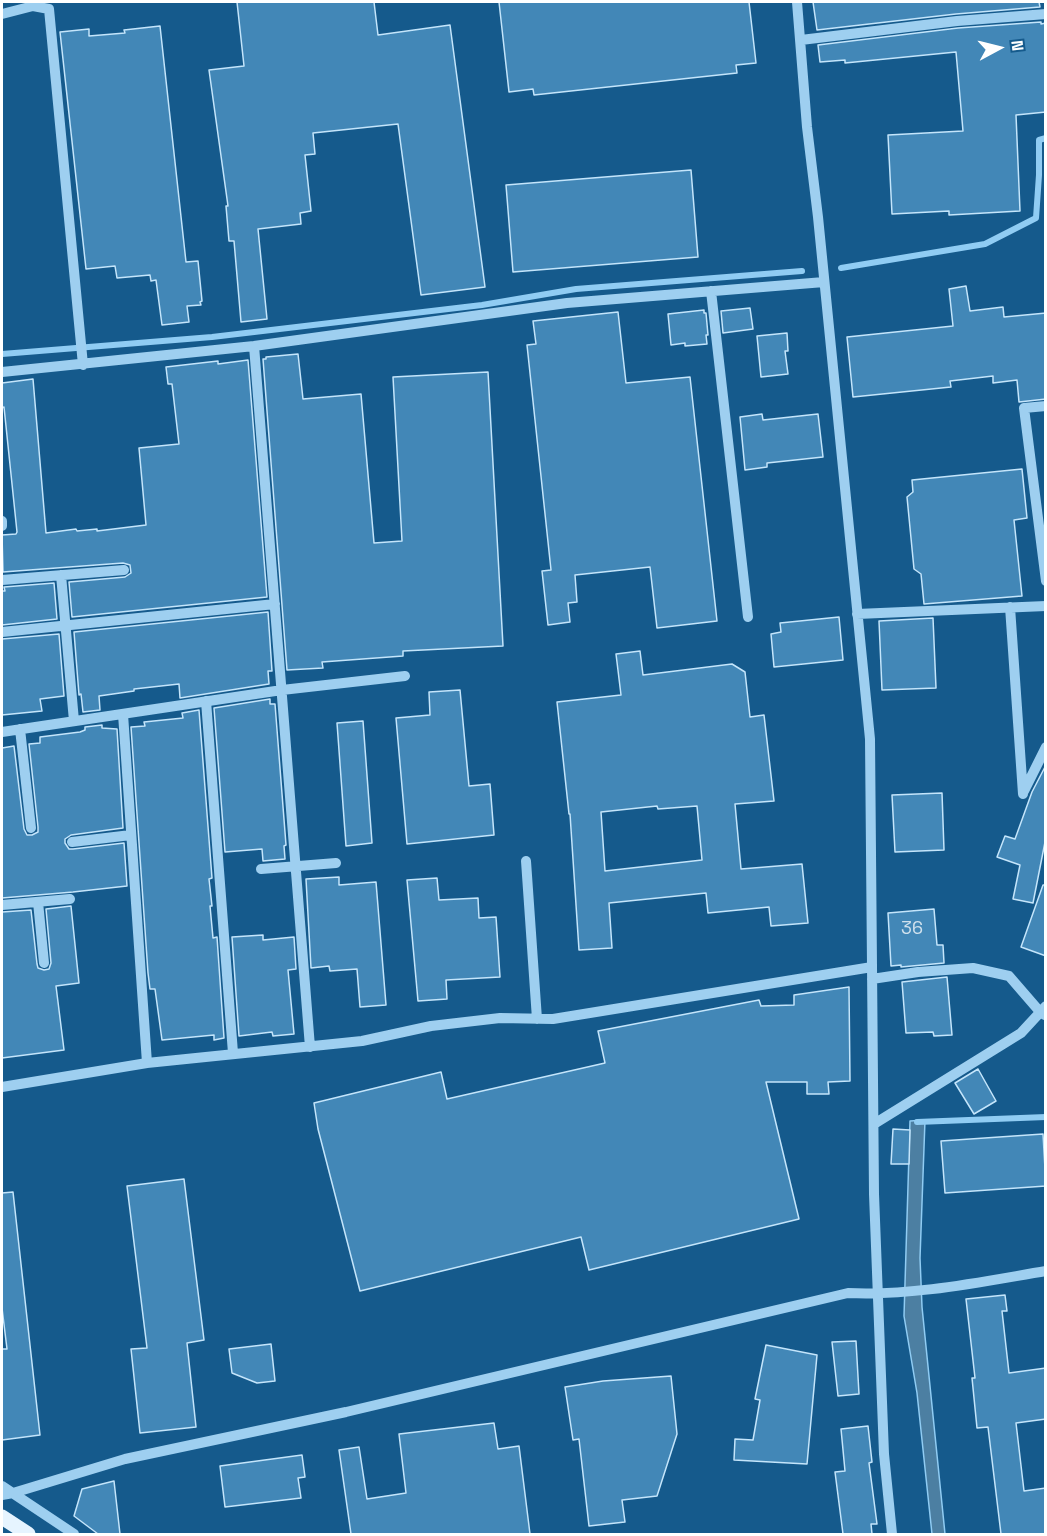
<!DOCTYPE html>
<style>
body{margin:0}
#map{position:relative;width:1047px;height:1536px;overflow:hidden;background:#155a8c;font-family:"Space Grotesk",sans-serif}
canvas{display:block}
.frame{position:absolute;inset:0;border:3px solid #fff;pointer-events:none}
.north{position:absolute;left:969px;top:18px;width:60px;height:60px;-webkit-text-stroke:4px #155a8c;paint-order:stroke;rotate:83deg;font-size:16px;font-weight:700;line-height:24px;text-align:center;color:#fff}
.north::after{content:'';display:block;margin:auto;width:21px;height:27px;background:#fff;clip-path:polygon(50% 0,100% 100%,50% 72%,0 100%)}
</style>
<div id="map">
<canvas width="1047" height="1536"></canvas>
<div class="frame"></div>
<div class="north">N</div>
</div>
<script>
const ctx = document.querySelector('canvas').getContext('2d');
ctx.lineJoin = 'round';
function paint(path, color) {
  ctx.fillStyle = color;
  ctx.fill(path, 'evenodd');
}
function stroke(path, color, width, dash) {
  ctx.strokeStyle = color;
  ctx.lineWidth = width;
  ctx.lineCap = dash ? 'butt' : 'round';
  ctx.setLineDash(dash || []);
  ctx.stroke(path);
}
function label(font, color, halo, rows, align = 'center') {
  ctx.font = font + ' "Space Grotesk",sans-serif';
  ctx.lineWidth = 6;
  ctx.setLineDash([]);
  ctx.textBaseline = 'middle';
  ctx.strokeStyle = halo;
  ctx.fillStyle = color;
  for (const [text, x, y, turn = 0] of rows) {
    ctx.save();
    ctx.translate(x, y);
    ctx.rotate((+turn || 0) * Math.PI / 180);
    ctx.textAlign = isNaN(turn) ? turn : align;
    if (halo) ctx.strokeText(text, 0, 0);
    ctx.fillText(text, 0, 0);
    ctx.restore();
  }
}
const water = new Path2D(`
 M 925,1120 L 920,1258 L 922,1307 L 945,1534 L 932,1534 L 917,1393 L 904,1316 L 910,1121 Z`);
const stream = new Path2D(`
 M 841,268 L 985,244 L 1036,218 L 1039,175 L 1039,140 L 1046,138
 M 2,354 L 212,337 L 482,305 L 576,289 L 802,271
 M 917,1122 L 1046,1117`);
const building = new Path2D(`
 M 237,2 L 374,2 L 378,35 L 450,25 L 485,287 L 421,295 L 398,124 L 313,133 L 315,154 L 305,155 L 311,211 L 300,213 L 301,224 L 258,229 L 267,319 L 241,322 L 234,241 L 229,241 L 226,206 L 228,206 L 209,70 L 244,66 Z
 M 499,2 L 749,2 L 756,63 L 736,65 L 737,73 L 534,95 L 533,89 L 509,92 Z
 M 813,2 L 1039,2 L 1040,7 L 956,14 L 817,30 Z
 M 1041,22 L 1041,24 L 1046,23 L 1046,112 L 1016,115 L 1020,211 L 949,215 L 949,211 L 892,214 L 888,135 L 963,131 L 956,52 L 845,63 L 845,60 L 820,62 L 818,45 L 958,28 Z
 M 160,26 L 186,262 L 198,261 L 202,301 L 200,302 L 201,305 L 187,306 L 189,322 L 162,325 L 156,280 L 151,281 L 150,275 L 117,278 L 115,266 L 86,269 L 60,32 L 89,29 L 89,36 L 125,33 L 124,30 Z
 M 691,170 L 698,257 L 513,272 L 506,185 Z
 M 966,286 L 970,311 L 1003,307 L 1004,317 L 1046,313 L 1046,399 L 1019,402 L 1017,380 L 993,383 L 993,376 L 950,381 L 951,387 L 853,397 L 847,337 L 953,326 L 949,289 Z
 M 750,308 L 753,329 L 723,333 L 721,311 Z
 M 704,310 L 704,313 L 706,313 L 708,335 L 706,335 L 707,344 L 685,346 L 685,343 L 671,345 L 668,314 Z
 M 618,312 L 626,383 L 690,377 L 717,621 L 657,628 L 650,567 L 575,575 L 577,602 L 568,603 L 570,622 L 548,625 L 542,571 L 551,570 L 527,345 L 536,344 L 533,321 Z
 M 787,333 L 788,351 L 785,351 L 788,374 L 761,377 L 757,336 Z
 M 298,354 L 303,399 L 361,394 L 374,543 L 402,541 L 393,377 L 488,372 L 503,646 L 403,651 L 403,656 L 322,662 L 323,668 L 287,670 L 263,359 L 266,359 L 266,357 Z
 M 248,360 L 267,597 L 72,617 L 69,582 L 125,577 L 131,573 L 130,565 L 123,563 L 3,572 L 2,535 L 16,534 L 17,532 L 4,407 L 2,408 L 2,383 L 33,379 L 46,533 L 76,529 L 77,531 L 97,529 L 97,531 L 146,525 L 139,448 L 179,444 L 172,384 L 168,384 L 166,367 L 218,361 L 218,364 Z
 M 762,414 L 763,420 L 818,414 L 823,457 L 767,463 L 767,467 L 745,470 L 740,417 Z
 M 1022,469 L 1027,518 L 1014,520 L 1022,596 L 924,604 L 921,574 L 914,569 L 907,497 L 913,492 L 912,480 Z
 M 54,583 L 57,619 L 2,625 L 2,591 L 5,591 L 4,587 Z
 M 268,612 L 272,671 L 268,671 L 269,684 L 180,698 L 179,684 L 134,689 L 134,691 L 99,696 L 100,710 L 83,712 L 81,694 L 79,695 L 74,632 Z
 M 839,617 L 843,660 L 774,667 L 771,634 L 781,632 L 780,623 Z
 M 933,618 L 936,688 L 882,690 L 879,621 Z
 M 59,634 L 64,696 L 40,699 L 42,711 L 2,715 L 2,639 Z
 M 640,651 L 643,675 L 732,664 L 745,672 L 750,717 L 764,715 L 774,801 L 735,804 L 741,869 L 802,864 L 808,923 L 771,926 L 769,907 L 708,913 L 706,893 L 609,903 L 612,948 L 579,950 L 570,814 L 569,814 L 557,702 L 621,695 L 616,654 ZM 657,806 L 658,809 L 697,806 L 702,860 L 605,871 L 601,812 Z
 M 460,690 L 469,786 L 490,784 L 494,835 L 407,844 L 396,718 L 430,715 L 429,692 Z
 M 270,699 L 270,704 L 275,704 L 286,845 L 284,846 L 285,859 L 263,861 L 262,849 L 225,852 L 214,708 Z
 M 199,710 L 212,878 L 209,879 L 212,906 L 210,906 L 213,938 L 217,937 L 224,1038 L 214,1040 L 214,1035 L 162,1040 L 155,989 L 150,989 L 148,973 L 131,727 L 145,726 L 144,722 L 183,718 L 182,713 Z
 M 363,721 L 372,843 L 346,846 L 337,723 Z
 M 102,725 L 102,728 L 117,729 L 123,828 L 71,835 L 65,839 L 65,843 L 69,849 L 73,849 L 124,843 L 127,886 L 73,892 L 2,898 L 2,748 L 14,746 L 24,829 L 27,835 L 32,835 L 38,832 L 38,827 L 29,744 L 40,743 L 40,737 L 80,732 L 85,730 L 85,727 Z
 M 1046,765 L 1046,837 L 1033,903 L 1013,899 L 1020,865 L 997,857 L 1005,836 L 1015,839 L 1032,792 Z
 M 942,793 L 944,850 L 895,852 L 892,795 Z
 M 339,877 L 339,885 L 376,882 L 386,1005 L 360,1007 L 357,969 L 330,971 L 329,966 L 311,968 L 306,879 Z
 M 437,878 L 439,900 L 478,898 L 479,918 L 496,917 L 500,977 L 446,980 L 447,999 L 418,1001 L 407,880 Z
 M 1043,885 L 1046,885 L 1046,956 L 1021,947 Z
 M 71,906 L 79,983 L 56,986 L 64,1050 L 2,1058 L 2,912 L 31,910 L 37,964 L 38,968 L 44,970 L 49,969 L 51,963 L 46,909 Z
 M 934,909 L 937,945 L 943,945 L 944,963 L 901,967 L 901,965 L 891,966 L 888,913 Z
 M 263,935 L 263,940 L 294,937 L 296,969 L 288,970 L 294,1034 L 273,1036 L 272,1032 L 239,1036 L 232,937 Z
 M 947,977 L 952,1035 L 934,1036 L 933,1032 L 906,1033 L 902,982 Z
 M 849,987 L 850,1081 L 828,1082 L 829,1094 L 807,1094 L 807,1082 L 766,1082 L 799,1219 L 589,1270 L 581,1237 L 360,1291 L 318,1129 L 314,1103 L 441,1072 L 447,1099 L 605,1063 L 598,1031 L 759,1000 L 761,1006 L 794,1005 L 794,995 Z
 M 978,1069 L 996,1101 L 974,1114 L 955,1083 Z
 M 893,1129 L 910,1130 L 909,1164 L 891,1164 Z
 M 1043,1134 L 1046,1186 L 945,1193 L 941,1141 Z
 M 184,1179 L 204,1340 L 187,1343 L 196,1427 L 140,1433 L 131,1349 L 147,1348 L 127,1186 Z
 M 13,1192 L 40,1435 L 2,1440 L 2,1349 L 7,1349 L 2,1308 L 2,1193 Z
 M 1005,1295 L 1007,1311 L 1002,1311 L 1009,1373 L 1046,1368 L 1046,1419 L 1016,1423 L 1024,1491 L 1046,1488 L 1046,1534 L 1001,1534 L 988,1427 L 977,1428 L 972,1378 L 975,1378 L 966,1299 Z
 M 856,1341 L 859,1394 L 838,1396 L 832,1342 Z
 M 271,1344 L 275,1381 L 257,1383 L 232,1373 L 229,1349 Z
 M 766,1345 L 817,1355 L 807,1464 L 734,1460 L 735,1439 L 753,1440 L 760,1400 L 755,1399 Z
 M 671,1376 L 677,1434 L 657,1496 L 622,1500 L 625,1522 L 589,1526 L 579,1439 L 573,1440 L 565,1387 L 603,1381 Z
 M 494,1423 L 498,1449 L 519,1446 L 530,1534 L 351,1534 L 339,1450 L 359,1447 L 367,1499 L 406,1493 L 399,1434 Z
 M 868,1426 L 872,1462 L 869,1463 L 877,1524 L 871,1524 L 872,1534 L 843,1534 L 835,1472 L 845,1471 L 841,1429 Z
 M 302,1455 L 305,1477 L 298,1478 L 301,1498 L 225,1507 L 220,1466 Z
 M 114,1481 L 120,1534 L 98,1534 L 74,1516 L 82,1489 Z`);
const minor = new Path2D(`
 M 797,2 L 807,127 L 818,217 L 870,739 L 874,1194 L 884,1454 L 892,1534
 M 2,14 L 33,6 L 49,9 L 83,365
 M 801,40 L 957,21 L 1046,14
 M 711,291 L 748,617
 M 254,346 L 310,1047
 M 2,372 L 254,346 L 567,303 L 824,282
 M 1046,406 L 1024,408 L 1046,581
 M 2,521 L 2,526
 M 61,575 L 74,721
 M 2,580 L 124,570
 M 1010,607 L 1023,794
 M 857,614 L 1046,606
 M 2,632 L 275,604
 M 206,701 L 233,1053
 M 123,714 L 147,1063
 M 20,729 L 31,828
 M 2,732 L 282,690 L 405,676
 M 1024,791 L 1046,747
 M 72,842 L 131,835
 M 526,861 L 537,1019
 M 261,869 L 336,863
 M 38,902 L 44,963
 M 2,905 L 70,899
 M 872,979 L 918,972 L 973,968 L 1009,976 L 1041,1013 L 1045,1015
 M 2,1087 L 147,1063 L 362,1041 L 431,1026 L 500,1018 L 553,1019 L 872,967
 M 874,1124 L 1021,1033 L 1046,1006
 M 2,1486 L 74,1534
 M 2,1495 L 13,1493 L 125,1459 L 346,1412 L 848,1293 C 914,1296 980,1282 1046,1271`);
const major = new Path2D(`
 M 2,1517 L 28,1534`);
const numberNames = [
 ["36",912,929]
];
paint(water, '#4c7fa2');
stroke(water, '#90ccf3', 1.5);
stroke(stream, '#90ccf3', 6);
paint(building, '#4287b7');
stroke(building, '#c4e5fb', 1.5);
stroke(minor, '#9ecff0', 10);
stroke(major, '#e6f4ff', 15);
label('18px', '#d0e1ed', null, numberNames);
</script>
